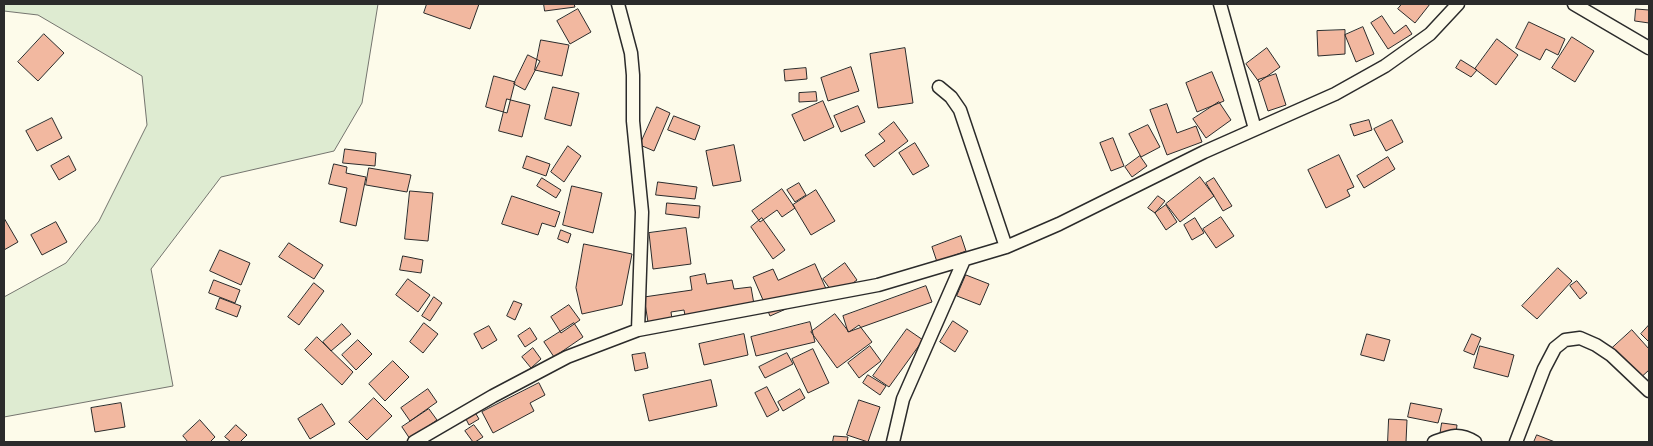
<!DOCTYPE html>
<style>
body{margin:0}
#map{position:relative;width:1653px;height:446px;overflow:hidden;background:#fdfbea;font-family:"Noto Sans",sans-serif}
canvas{display:block}
.frame{position:absolute;inset:0;border:5px solid #2b2b2b;pointer-events:none}
</style>
<div id="map">
<canvas width="1653" height="446"></canvas>
<div class="frame"></div>
</div>
<script>
const ctx = document.querySelector('canvas').getContext('2d');
ctx.lineJoin = 'round';
function paint(path, color) {
  ctx.fillStyle = color;
  ctx.fill(path, 'evenodd');
}
function stroke(path, color, width, dash) {
  ctx.strokeStyle = color;
  ctx.lineWidth = width;
  ctx.lineCap = dash ? 'butt' : 'round';
  ctx.setLineDash(dash || []);
  ctx.stroke(path);
}
const green = new Path2D(`
 M 4,4 L 378,4 L 362,103 L 334,151 L 221,177 L 151,269 L 173,386 L 4,417 L 4,297 L 66,263 L 99,221 L 147,125 L 142,76 L 38,15 L 4,11 Z`);
const building = new Path2D(`
 M 427,4 L 479,4 L 470,29 L 424,13 Z
 M 544,4 L 574,4 L 575,7 L 545,11 Z
 M 1402,4 L 1430,4 L 1415,23 L 1398,9 Z
 M 578,9 L 591,32 L 570,44 L 557,21 Z
 M 1636,9 L 1649,10 L 1649,23 L 1635,21 Z
 M 1382,16 L 1394,34 L 1406,25 L 1412,34 L 1388,49 L 1371,23 Z
 M 1529,22 L 1565,39 L 1558,55 L 1546,49 L 1540,60 L 1516,48 Z
 M 1363,27 L 1374,54 L 1356,62 L 1345,35 Z
 M 1345,30 L 1345,54 L 1318,56 L 1317,31 Z
 M 44,34 L 64,53 L 38,81 L 18,62 Z
 M 1572,37 L 1594,51 L 1575,82 L 1552,68 Z
 M 1497,39 L 1518,55 L 1496,85 L 1475,69 Z
 M 541,40 L 569,45 L 562,76 L 535,70 Z
 M 905,48 L 913,103 L 878,108 L 870,54 Z
 M 1267,48 L 1280,67 L 1259,82 L 1246,64 Z
 M 528,55 L 540,61 L 525,90 L 514,84 Z
 M 1461,60 L 1477,70 L 1471,77 L 1456,68 Z
 M 851,67 L 859,91 L 828,101 L 821,78 Z
 M 806,68 L 807,79 L 785,81 L 784,70 Z
 M 1212,72 L 1224,101 L 1197,112 L 1186,83 Z
 M 1276,74 L 1286,105 L 1268,111 L 1258,80 Z
 M 494,76 L 515,82 L 507,113 L 486,107 Z
 M 553,87 L 579,93 L 571,126 L 545,119 Z
 M 816,92 L 817,101 L 799,102 L 799,93 Z
 M 507,99 L 530,105 L 522,137 L 499,131 Z
 M 823,101 L 834,127 L 804,141 L 792,115 Z
 M 1219,102 L 1231,120 L 1206,138 L 1193,119 Z
 M 1167,104 L 1177,133 L 1196,126 L 1202,142 L 1167,155 L 1150,110 Z
 M 858,106 L 865,122 L 841,132 L 834,116 Z
 M 657,107 L 670,113 L 654,151 L 640,145 Z
 M 674,116 L 700,126 L 695,140 L 668,130 Z
 M 52,118 L 62,138 L 37,151 L 26,131 Z
 M 1369,120 L 1372,130 L 1354,136 L 1350,125 Z
 M 1392,120 L 1403,142 L 1386,151 L 1374,129 Z
 M 894,122 L 908,141 L 874,167 L 865,155 L 885,141 L 879,134 Z
 M 1148,125 L 1160,147 L 1141,157 L 1129,134 Z
 M 1113,138 L 1124,166 L 1111,171 L 1100,143 Z
 M 915,143 L 929,166 L 913,175 L 899,153 Z
 M 734,145 L 741,181 L 713,186 L 706,151 Z
 M 568,146 L 581,156 L 564,182 L 551,172 Z
 M 345,149 L 376,153 L 375,166 L 343,163 Z
 M 1339,155 L 1354,187 L 1347,190 L 1350,196 L 1326,208 L 1308,170 Z
 M 69,156 L 76,170 L 59,180 L 51,166 Z
 M 527,156 L 550,164 L 546,176 L 523,168 Z
 M 1140,156 L 1147,166 L 1132,177 L 1125,167 Z
 M 1388,157 L 1395,169 L 1364,188 L 1357,176 Z
 M 334,164 L 347,167 L 346,173 L 366,177 L 356,226 L 340,222 L 347,188 L 329,184 Z
 M 369,168 L 411,175 L 407,192 L 366,185 Z
 M 1200,177 L 1214,196 L 1180,222 L 1166,204 Z
 M 542,178 L 561,190 L 556,198 L 537,186 Z
 M 1214,178 L 1232,206 L 1223,211 L 1206,183 Z
 M 658,182 L 697,187 L 695,199 L 656,195 Z
 M 799,183 L 806,195 L 795,202 L 787,190 Z
 M 572,186 L 602,193 L 593,233 L 563,225 Z
 M 782,189 L 795,208 L 782,217 L 777,210 L 760,222 L 752,211 Z
 M 816,190 L 835,221 L 811,235 L 793,205 Z
 M 410,191 L 433,193 L 428,241 L 405,239 Z
 M 512,196 L 560,212 L 555,227 L 542,223 L 538,235 L 502,224 Z
 M 1158,196 L 1165,201 L 1155,213 L 1148,208 Z
 M 667,203 L 700,206 L 699,218 L 666,214 Z
 M 1166,205 L 1177,222 L 1166,230 L 1155,213 Z
 M 1221,217 L 1234,236 L 1216,248 L 1203,229 Z
 M 4,218 L 18,242 L 4,250 Z
 M 762,218 L 785,250 L 773,259 L 751,227 Z
 M 1195,218 L 1204,233 L 1192,240 L 1184,225 Z
 M 56,222 L 67,242 L 42,255 L 31,235 Z
 M 686,228 L 691,264 L 653,269 L 649,233 Z
 M 561,230 L 571,234 L 568,243 L 558,239 Z
 M 961,236 L 966,251 L 937,262 L 932,247 Z
 M 289,243 L 323,265 L 314,279 L 279,257 Z
 M 584,244 L 632,254 L 622,305 L 582,314 L 576,288 Z
 M 220,250 L 250,263 L 241,285 L 210,271 Z
 M 403,256 L 423,260 L 421,273 L 400,270 Z
 M 845,263 L 857,280 L 835,296 L 823,279 Z
 M 815,264 L 827,291 L 770,316 L 753,277 L 773,269 L 778,280 Z
 M 1558,268 L 1572,281 L 1537,319 L 1522,306 Z
 M 705,274 L 707,284 L 732,280 L 734,289 L 751,287 L 755,310 L 686,321 L 684,310 L 671,312 L 672,319 L 648,322 L 644,297 L 692,290 L 690,277 Z
 M 966,275 L 989,284 L 980,305 L 957,296 Z
 M 408,279 L 430,295 L 418,312 L 396,295 Z
 M 214,280 L 240,290 L 235,303 L 209,293 Z
 M 1577,281 L 1587,293 L 1580,299 L 1570,286 Z
 M 314,283 L 324,291 L 299,325 L 288,317 Z
 M 926,286 L 932,302 L 848,332 L 843,316 Z
 M 434,297 L 442,303 L 430,321 L 422,316 Z
 M 220,298 L 241,306 L 237,317 L 216,309 Z
 M 514,301 L 522,304 L 515,320 L 507,316 Z
 M 569,305 L 580,320 L 561,333 L 551,317 Z
 M 835,314 L 849,332 L 859,325 L 872,342 L 837,368 L 811,332 Z
 M 953,321 L 968,331 L 955,352 L 940,342 Z
 M 810,322 L 815,342 L 756,356 L 751,337 Z
 M 424,323 L 438,334 L 423,353 L 410,342 Z
 M 574,323 L 583,337 L 554,357 L 544,342 Z
 M 342,324 L 351,334 L 331,351 L 323,342 Z
 M 1649,325 L 1649,342 L 1641,334 Z
 M 489,326 L 497,340 L 482,349 L 474,334 Z
 M 530,328 L 537,339 L 525,347 L 518,336 Z
 M 907,329 L 923,340 L 889,387 L 873,376 Z
 M 1632,330 L 1649,349 L 1649,370 L 1637,381 L 1609,351 Z
 M 744,334 L 748,355 L 704,365 L 699,344 Z
 M 1367,334 L 1390,340 L 1384,361 L 1361,355 Z
 M 1472,334 L 1481,338 L 1474,355 L 1464,351 Z
 M 317,337 L 353,372 L 342,385 L 305,350 Z
 M 358,340 L 372,354 L 356,370 L 342,355 Z
 M 870,346 L 881,361 L 859,378 L 848,363 Z
 M 1480,346 L 1514,355 L 1508,377 L 1474,368 Z
 M 533,348 L 541,359 L 531,368 L 522,357 Z
 M 813,349 L 829,383 L 808,393 L 792,359 Z
 M 645,353 L 648,368 L 635,371 L 632,355 Z
 M 787,353 L 793,364 L 765,378 L 759,367 Z
 M 393,361 L 409,377 L 385,401 L 369,384 Z
 M 868,375 L 886,386 L 880,395 L 863,383 Z
 M 711,380 L 717,406 L 649,421 L 643,395 Z
 M 539,383 L 545,395 L 530,403 L 534,411 L 493,433 L 482,412 Z
 M 767,387 L 779,410 L 767,417 L 755,393 Z
 M 428,389 L 437,402 L 410,421 L 401,408 Z
 M 800,389 L 805,398 L 783,411 L 778,402 Z
 M 374,398 L 392,416 L 367,440 L 349,422 Z
 M 859,400 L 880,407 L 868,442 L 847,435 Z
 M 121,403 L 125,427 L 95,432 L 91,408 Z
 M 1411,403 L 1442,409 L 1438,423 L 1408,417 Z
 M 322,404 L 335,424 L 310,439 L 298,419 Z
 M 429,409 L 437,420 L 410,439 L 402,427 Z
 M 476,414 L 479,419 L 469,425 L 466,419 Z
 M 1389,419 L 1407,420 L 1406,442 L 1388,442 Z
 M 200,420 L 215,437 L 210,442 L 188,442 L 183,436 Z
 M 1442,423 L 1457,425 L 1455,442 L 1439,442 Z
 M 236,425 L 247,435 L 240,442 L 231,442 L 225,437 Z
 M 474,425 L 483,437 L 475,442 L 473,442 L 465,431 Z
 M 1537,435 L 1555,442 L 1534,442 Z
 M 834,436 L 848,437 L 847,442 L 833,442 Z`);
const street = new Path2D(`
 M 618,4 L 631,53 L 633,75 L 633,121 L 642,212 L 638,330
 M 1220,4 L 1255,129
 M 1574,4 L 1649,48
 M 939,87 L 951,97 L 960,110 L 1006,247
 M 414,442 L 493,396 L 567,357 L 638,330 L 878,285 L 1006,247 L 1059,224 L 1204,152 L 1335,94 L 1385,66 L 1430,34 L 1458,4
 M 893,442 L 903,399 L 964,260
 M 1434,442 C 1450,436 1459,432 1475,442
 M 1516,442 L 1544,369 L 1555,348 L 1565,340 L 1580,338 L 1596,345 L 1611,355 L 1649,391`);
paint(green, '#deebd1');
stroke(green, '#74746e', 1);
paint(building, '#f2b8a0');
stroke(building, '#2b2b2b', 1);
stroke(street, '#2b2b2b', 15);
stroke(street, '#fdfbea', 12);
</script>
